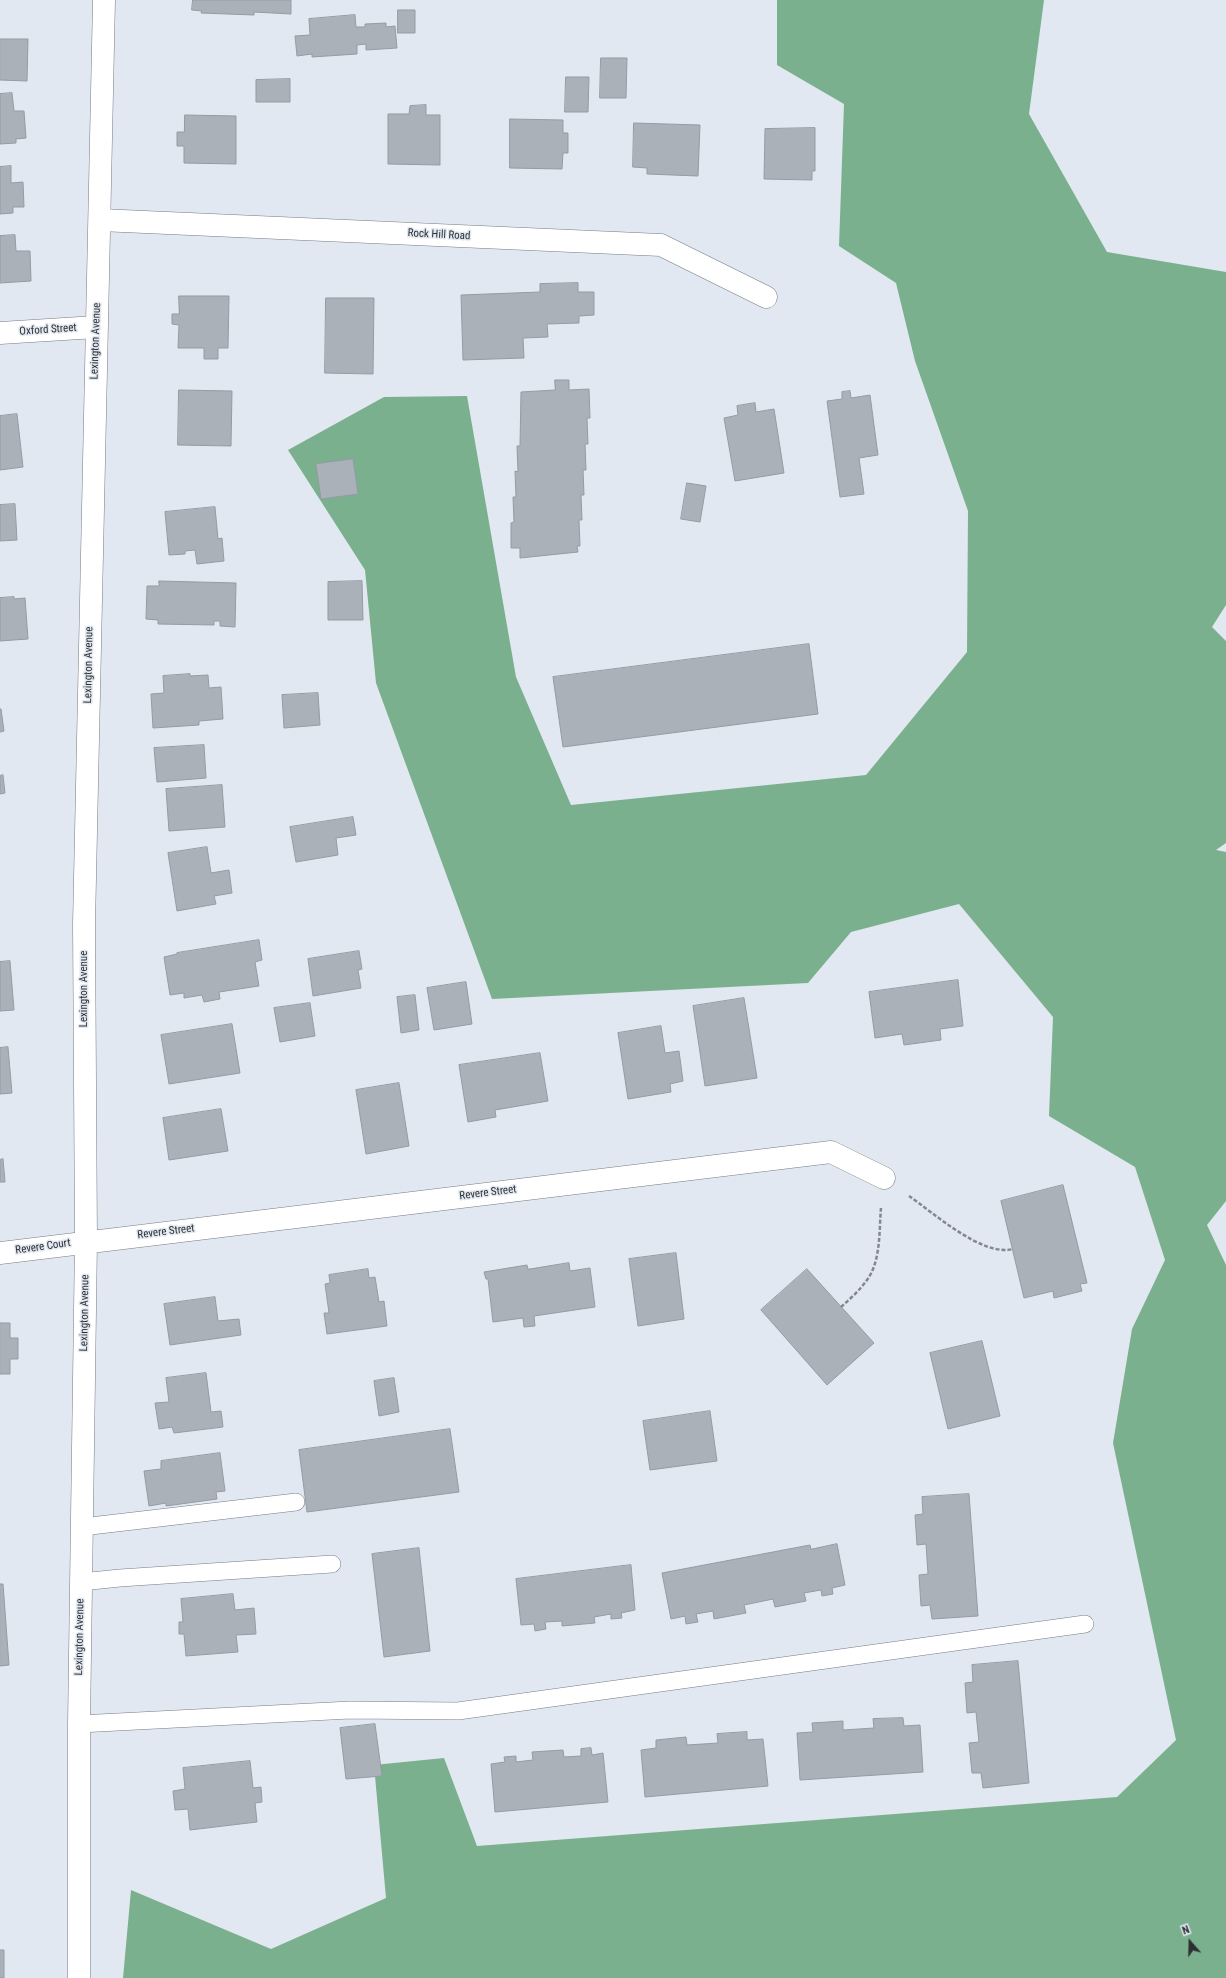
<!DOCTYPE html>
<style>
body{margin:0}
#map{position:relative;width:1226px;height:1978px;overflow:hidden;background:#e1e8f1;font-family:"Roboto Condensed",sans-serif}
canvas{display:block}
.north{position:absolute;left:1170px;top:1922px;width:40px;height:40px;-webkit-text-stroke:3px #e1e8f1;paint-order:stroke;rotate:340deg;font-size:11px;font-weight:700;line-height:16px;text-align:center;color:#2d3033}
.north::after{content:'';display:block;margin:auto;width:14px;height:18px;background:#2d3033;clip-path:polygon(50% 0,100% 100%,50% 72%,0 100%)}
</style>
<div id="map">
<canvas width="1226" height="1978"></canvas>
<div class="north">N</div>
</div>
<script>
const ctx = document.querySelector('canvas').getContext('2d');
ctx.lineJoin = 'round';
function paint(path, color) {
  ctx.fillStyle = color;
  ctx.fill(path, 'evenodd');
}
function stroke(path, color, width, dash) {
  ctx.strokeStyle = color;
  ctx.lineWidth = width;
  ctx.lineCap = dash ? 'butt' : 'round';
  ctx.setLineDash(dash || []);
  ctx.stroke(path);
}
function label(font, color, halo, rows, align = 'center') {
  ctx.font = font + ' "Roboto Condensed",sans-serif';
  ctx.lineWidth = 3;
  ctx.setLineDash([]);
  ctx.textBaseline = 'middle';
  ctx.strokeStyle = halo;
  ctx.fillStyle = color;
  for (const [text, x, y, turn = 0] of rows) {
    ctx.save();
    ctx.translate(x, y);
    ctx.rotate((+turn || 0) * Math.PI / 180);
    ctx.textAlign = isNaN(turn) ? turn : align;
    if (halo) ctx.strokeText(text, 0, 0);
    ctx.fillText(text, 0, 0);
    ctx.restore();
  }
}
const forest = new Path2D(`
 M 777,0 L 1044,0 L 1029,114 L 1107,252 L 1226,272 L 1226,605 L 1212,627 L 1226,641 L 1226,843 L 1216,850 L 1226,852 L 1226,1201 L 1207,1225 L 1226,1265 L 1226,1978 L 123,1978 L 131,1890 L 271,1949 L 386,1898 L 374,1765 L 444,1758 L 477,1846 L 1117,1797 L 1176,1740 L 1113,1443 L 1132,1329 L 1165,1260 L 1135,1167 L 1049,1116 L 1053,1017 L 959,904 L 851,932 L 808,983 L 492,999 L 376,683 L 365,570 L 288,450 L 384,397 L 467,396 L 516,677 L 571,805 L 866,775 L 967,652 L 968,511 L 915,361 L 896,283 L 839,246 L 844,104 L 777,65 Z`);
const building = new Path2D(`
 M 193,0 L 291,0 L 291,14 L 254,12 L 254,15 L 201,13 L 202,11 L 192,10 Z
 M 398,10 L 415,10 L 415,33 L 398,33 Z
 M 355,15 L 356,27 L 365,27 L 365,24 L 386,23 L 386,27 L 395,26 L 397,48 L 366,50 L 366,44 L 357,45 L 357,54 L 312,57 L 312,54 L 297,56 L 295,36 L 310,35 L 309,19 Z
 M 0,39 L 28,39 L 27,81 L 0,80 Z
 M 601,58 L 627,58 L 626,98 L 600,98 Z
 M 566,77 L 589,77 L 588,112 L 565,112 Z
 M 290,79 L 290,102 L 256,102 L 256,80 Z
 M 12,93 L 14,111 L 24,111 L 26,138 L 16,139 L 16,143 L 0,144 L 0,94 Z
 M 426,105 L 426,115 L 440,115 L 440,165 L 388,164 L 388,114 L 409,114 L 410,106 Z
 M 185,115 L 236,116 L 236,164 L 184,163 L 184,146 L 177,146 L 177,132 L 184,132 Z
 M 510,119 L 563,120 L 563,133 L 568,133 L 568,153 L 563,153 L 562,169 L 510,168 Z
 M 634,123 L 700,125 L 698,176 L 647,174 L 647,168 L 633,167 Z
 M 815,128 L 815,171 L 812,171 L 812,180 L 764,179 L 765,129 Z
 M 11,166 L 11,183 L 23,182 L 24,207 L 13,207 L 13,213 L 0,214 L 0,167 Z
 M 15,235 L 16,251 L 30,251 L 31,281 L 0,283 L 0,236 Z
 M 578,283 L 578,292 L 594,292 L 594,315 L 579,316 L 579,323 L 547,324 L 548,337 L 523,338 L 524,358 L 463,360 L 461,295 L 540,292 L 540,284 Z
 M 179,296 L 229,296 L 228,348 L 218,348 L 218,359 L 204,359 L 204,348 L 178,348 L 179,325 L 172,324 L 172,314 L 179,314 Z
 M 326,298 L 374,298 L 373,374 L 325,373 Z
 M 555,380 L 569,380 L 569,390 L 589,389 L 590,418 L 587,418 L 588,444 L 585,444 L 586,470 L 583,470 L 584,495 L 581,495 L 582,520 L 579,520 L 580,546 L 577,546 L 578,552 L 520,558 L 520,548 L 511,548 L 511,523 L 514,522 L 513,497 L 516,497 L 515,471 L 518,472 L 517,446 L 520,446 L 521,392 L 555,390 Z
 M 179,390 L 232,391 L 231,446 L 178,445 Z
 M 850,391 L 851,398 L 870,395 L 878,455 L 859,458 L 864,494 L 840,497 L 827,401 L 842,399 L 842,392 Z
 M 755,403 L 756,412 L 774,409 L 784,473 L 735,481 L 724,418 L 738,415 L 737,406 Z
 M 17,414 L 23,467 L 0,470 L 0,416 Z
 M 353,459 L 358,494 L 321,499 L 316,464 Z
 M 687,483 L 706,486 L 700,522 L 681,519 Z
 M 15,504 L 17,540 L 0,541 L 0,505 Z
 M 215,507 L 218,539 L 222,538 L 224,561 L 197,564 L 195,550 L 185,551 L 185,554 L 169,555 L 165,512 Z
 M 159,581 L 236,583 L 235,627 L 220,626 L 220,621 L 214,621 L 214,625 L 158,624 L 158,620 L 146,619 L 147,586 L 159,586 Z
 M 362,581 L 363,620 L 328,620 L 328,582 Z
 M 14,597 L 14,599 L 25,598 L 28,639 L 0,641 L 0,598 Z
 M 809,644 L 818,714 L 563,747 L 553,677 Z
 M 190,674 L 190,676 L 208,675 L 209,688 L 221,687 L 223,719 L 199,721 L 199,725 L 153,728 L 151,694 L 164,693 L 163,676 Z
 M 318,693 L 320,725 L 284,728 L 282,695 Z
 M 0,709 L 1,709 L 4,731 L 0,732 Z
 M 204,745 L 206,778 L 157,782 L 154,748 Z
 M 3,775 L 5,793 L 0,794 L 0,776 Z
 M 222,785 L 225,827 L 169,831 L 166,789 Z
 M 353,817 L 356,835 L 336,838 L 338,855 L 296,862 L 290,827 Z
 M 207,847 L 211,873 L 229,870 L 232,893 L 214,896 L 216,904 L 177,911 L 168,853 Z
 M 259,940 L 262,960 L 255,962 L 259,986 L 219,992 L 220,999 L 204,1002 L 202,995 L 184,998 L 184,993 L 170,995 L 164,957 L 177,954 L 177,953 Z
 M 359,951 L 362,969 L 358,970 L 361,988 L 313,996 L 308,959 Z
 M 10,961 L 14,1010 L 0,1011 L 0,962 Z
 M 958,980 L 963,1026 L 940,1029 L 941,1040 L 904,1045 L 902,1034 L 875,1038 L 869,992 Z
 M 466,982 L 472,1024 L 434,1030 L 427,988 Z
 M 415,995 L 419,1030 L 401,1033 L 397,997 Z
 M 744,998 L 757,1078 L 705,1086 L 693,1006 Z
 M 310,1003 L 315,1036 L 280,1042 L 274,1008 Z
 M 232,1024 L 240,1073 L 169,1084 L 161,1035 Z
 M 661,1026 L 665,1053 L 679,1051 L 683,1081 L 670,1084 L 671,1092 L 628,1099 L 618,1033 Z
 M 8,1047 L 12,1093 L 0,1094 L 0,1048 Z
 M 540,1053 L 548,1101 L 495,1110 L 496,1117 L 468,1122 L 459,1065 Z
 M 399,1083 L 409,1146 L 366,1154 L 356,1090 Z
 M 221,1109 L 228,1151 L 169,1160 L 163,1118 Z
 M 3,1159 L 5,1182 L 0,1182 L 0,1160 Z
 M 1063,1185 L 1087,1283 L 1080,1284 L 1082,1291 L 1054,1298 L 1053,1291 L 1024,1298 L 1001,1201 Z
 M 676,1253 L 684,1319 L 638,1326 L 629,1259 Z
 M 569,1263 L 570,1271 L 590,1268 L 595,1307 L 534,1316 L 535,1326 L 524,1327 L 523,1318 L 493,1322 L 488,1279 L 486,1279 L 484,1272 L 527,1265 L 528,1269 Z
 M 368,1269 L 369,1278 L 375,1277 L 379,1302 L 384,1301 L 387,1326 L 327,1334 L 324,1313 L 329,1313 L 325,1284 L 330,1283 L 329,1275 Z
 M 807,1269 L 874,1343 L 827,1385 L 761,1310 Z
 M 215,1297 L 218,1321 L 239,1319 L 241,1335 L 170,1345 L 164,1304 Z
 M 0,1323 L 10,1323 L 10,1338 L 18,1338 L 18,1359 L 10,1359 L 10,1374 L 0,1374 Z
 M 982,1341 L 1000,1416 L 948,1429 L 930,1353 Z
 M 206,1373 L 211,1412 L 221,1411 L 223,1427 L 174,1433 L 172,1427 L 159,1429 L 155,1403 L 169,1402 L 166,1378 Z
 M 394,1378 L 399,1412 L 379,1416 L 374,1381 Z
 M 710,1411 L 717,1461 L 650,1470 L 643,1421 Z
 M 450,1429 L 459,1492 L 307,1512 L 299,1450 Z
 M 220,1453 L 225,1491 L 216,1492 L 217,1499 L 166,1506 L 166,1503 L 149,1506 L 144,1471 L 161,1469 L 161,1461 Z
 M 969,1494 L 978,1616 L 932,1619 L 930,1605 L 921,1606 L 919,1575 L 928,1574 L 926,1544 L 917,1545 L 915,1515 L 923,1514 L 922,1497 Z
 M 837,1544 L 845,1585 L 832,1588 L 833,1594 L 822,1596 L 821,1590 L 804,1593 L 806,1601 L 775,1607 L 773,1599 L 744,1605 L 746,1613 L 714,1619 L 713,1611 L 696,1614 L 698,1622 L 686,1624 L 685,1616 L 671,1619 L 662,1573 L 810,1545 L 811,1549 Z
 M 419,1548 L 430,1651 L 384,1657 L 372,1554 Z
 M 631,1565 L 635,1610 L 621,1613 L 622,1618 L 611,1619 L 611,1614 L 594,1617 L 595,1623 L 562,1626 L 562,1621 L 545,1622 L 546,1629 L 535,1631 L 534,1624 L 521,1625 L 516,1579 Z
 M 0,1584 L 3,1584 L 9,1665 L 0,1666 Z
 M 233,1594 L 235,1610 L 254,1608 L 256,1634 L 236,1635 L 238,1652 L 186,1656 L 184,1634 L 179,1634 L 179,1622 L 183,1622 L 181,1599 Z
 M 1018,1661 L 1029,1783 L 983,1788 L 981,1773 L 972,1773 L 969,1743 L 979,1742 L 976,1712 L 967,1713 L 965,1683 L 973,1682 L 972,1665 Z
 M 903,1718 L 904,1726 L 920,1725 L 923,1772 L 800,1780 L 797,1733 L 813,1732 L 812,1723 L 843,1721 L 843,1730 L 874,1728 L 873,1719 Z
 M 375,1724 L 382,1776 L 346,1779 L 340,1728 Z
 M 747,1732 L 747,1740 L 763,1739 L 768,1786 L 645,1797 L 641,1750 L 656,1748 L 656,1740 L 686,1737 L 687,1745 L 718,1743 L 717,1734 Z
 M 591,1748 L 592,1755 L 603,1753 L 608,1802 L 495,1812 L 491,1764 L 505,1762 L 504,1757 L 516,1756 L 516,1762 L 533,1760 L 532,1752 L 563,1750 L 564,1757 L 581,1756 L 581,1749 Z
 M 250,1761 L 253,1788 L 261,1787 L 262,1802 L 255,1803 L 257,1822 L 190,1830 L 188,1809 L 175,1810 L 173,1791 L 185,1789 L 183,1768 Z
 M 0,1950 L 4,1950 L 4,1978 L 0,1978 Z`);
const path = new Path2D(`
 M 909,1196 C 934,1213 982,1257 1013,1249
 M 841,1307 C 850,1299 860,1290 867,1280 C 881,1261 879,1231 881,1208`);
const service = new Path2D(`
 M 82,1527 L 296,1502
 M 81,1582 L 120,1578 L 332,1564
 M 79,1724 L 350,1710 L 458,1711 L 1085,1624`);
const minor = new Path2D(`
 M 100,220 L 661,245 L 766,297
 M 0,333 L 96,327
 M 0,1253 L 831,1152 L 884,1178
 M 79,1978 L 79,1724 L 86,1241 L 84,924 L 104,0`);
const streetNames = [
 ["Rock Hill Road",439,235,3],
 ["Oxford Street",48,330,-4],
 ["Lexington Avenue",96,341,-88],
 ["Lexington Avenue",89,665,-89],
 ["Lexington Avenue",84,989,-90],
 ["Revere Street",488,1193,-7],
 ["Revere Street",166,1232,-7],
 ["Revere Court",43,1247,-8],
 ["Lexington Avenue",85,1313,-89],
 ["Lexington Avenue",80,1637,-89]
];
paint(forest, '#7bb08e');
paint(building, '#aab1b9');
stroke(building, '#949ba3', 1);
stroke(service, '#767c85', 18);
stroke(minor, '#767c85', 23);
stroke(path, '#83888e', 2.5, [4, 2]);
stroke(service, '#fff', 17);
stroke(minor, '#fff', 22);
label('11px', '#2d3033', '#e1e8f1', streetNames);
</script>
